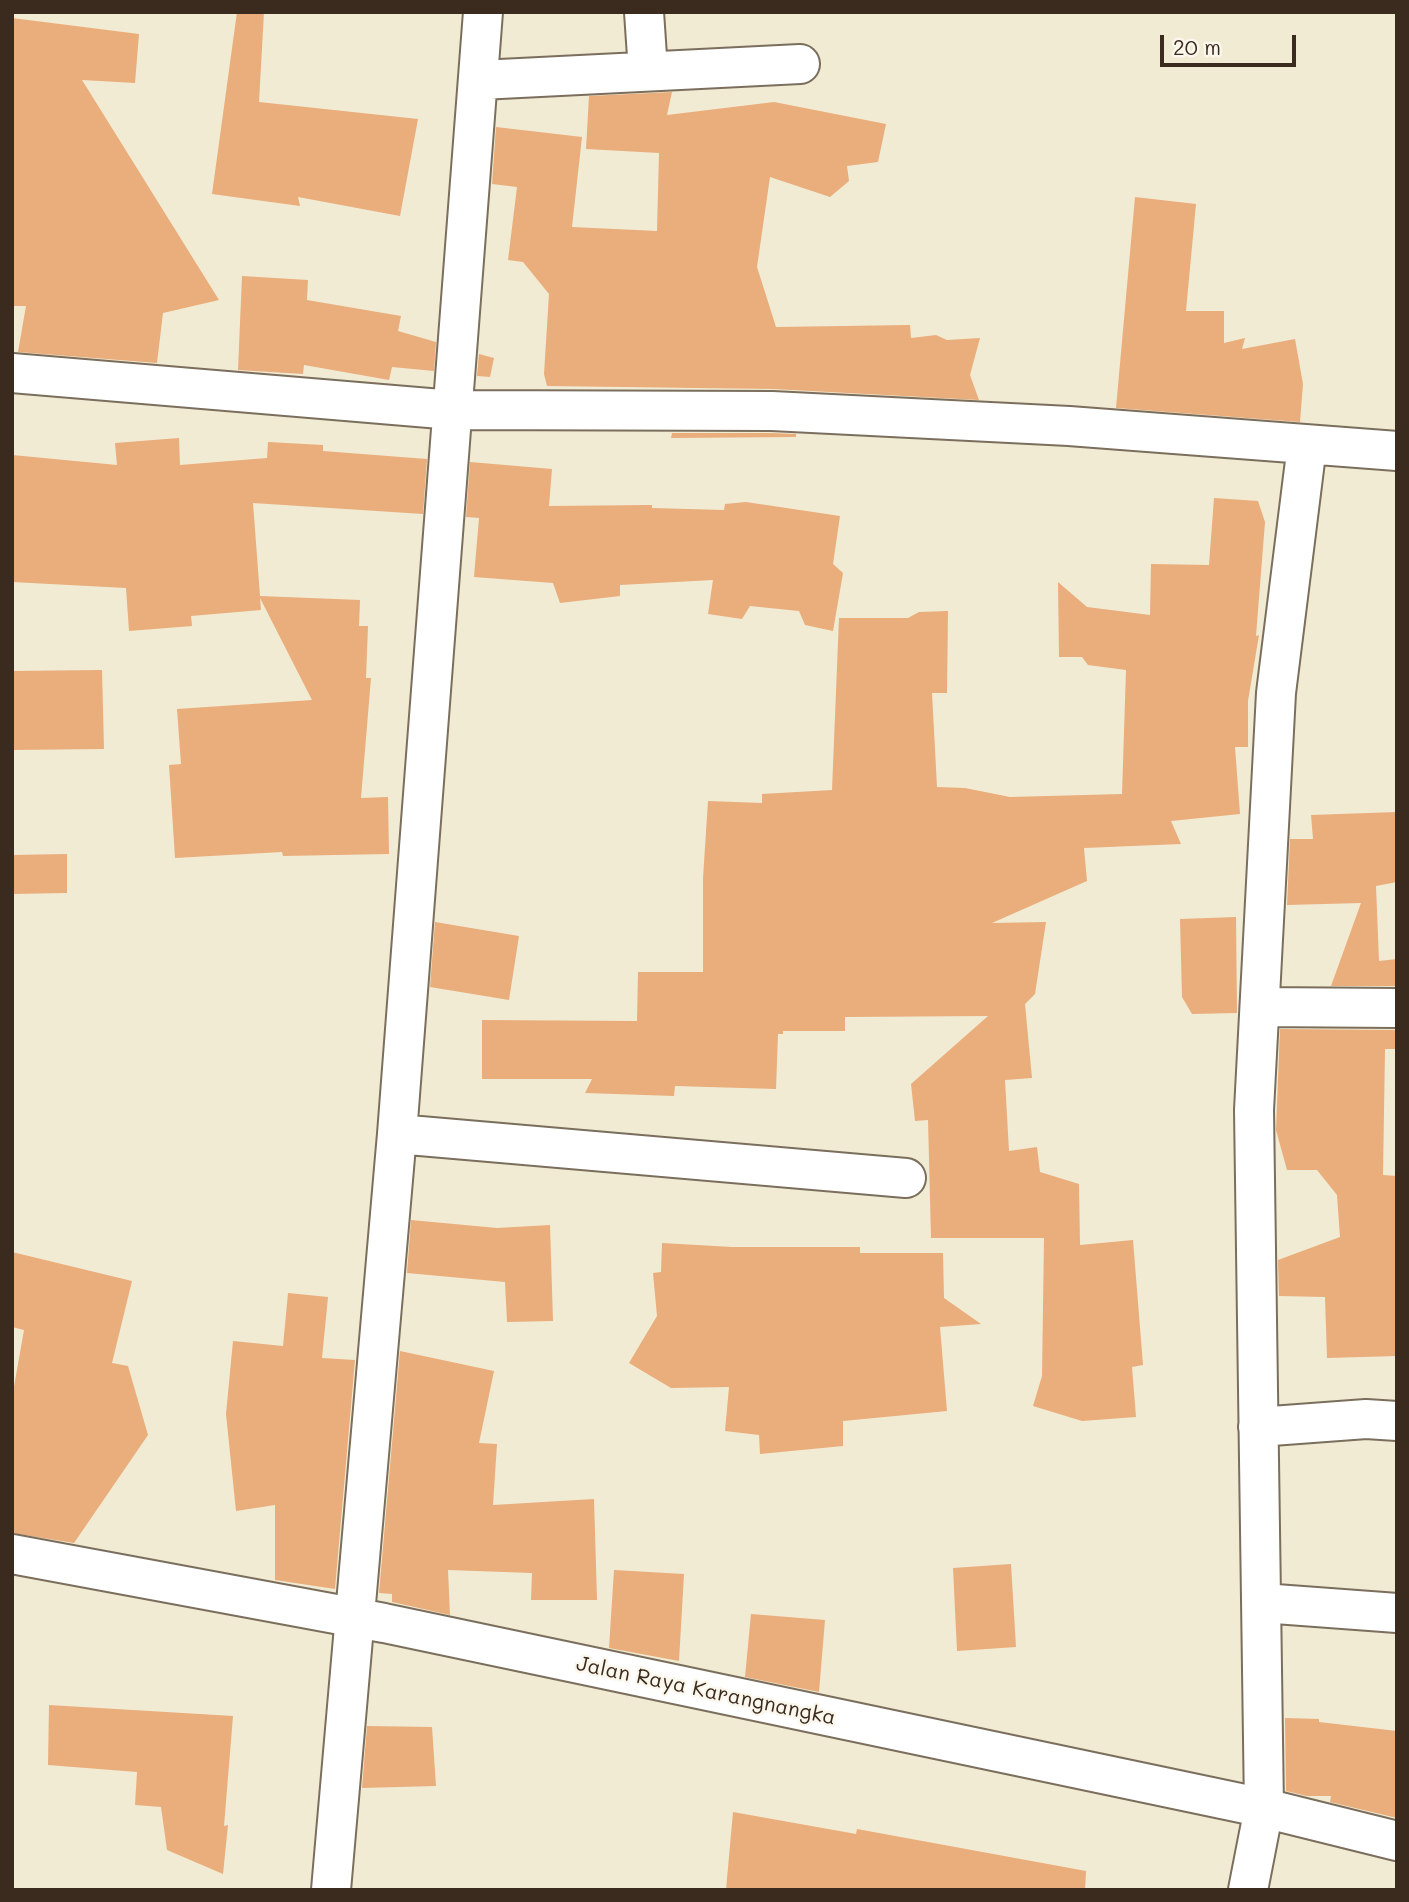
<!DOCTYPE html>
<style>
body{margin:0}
#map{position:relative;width:1409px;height:1902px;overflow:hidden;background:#f1ebd3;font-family:Mali,sans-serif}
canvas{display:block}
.frame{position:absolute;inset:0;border:14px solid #3b2a1e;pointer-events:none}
.scale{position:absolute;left:1160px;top:35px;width:136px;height:32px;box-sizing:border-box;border:4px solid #3b2a1e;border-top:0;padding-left:9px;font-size:21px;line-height:24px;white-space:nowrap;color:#3b2a1e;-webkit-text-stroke:5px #fbf7ec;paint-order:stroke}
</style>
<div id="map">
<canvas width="1409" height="1902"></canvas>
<div class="frame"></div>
<div class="scale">20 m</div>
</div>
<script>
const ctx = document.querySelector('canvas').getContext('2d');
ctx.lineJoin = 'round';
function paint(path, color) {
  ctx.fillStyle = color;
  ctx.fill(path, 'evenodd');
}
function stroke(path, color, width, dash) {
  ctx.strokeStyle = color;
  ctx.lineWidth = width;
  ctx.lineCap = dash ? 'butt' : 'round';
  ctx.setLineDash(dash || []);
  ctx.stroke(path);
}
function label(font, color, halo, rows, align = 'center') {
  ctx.font = font + ' Mali,sans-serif';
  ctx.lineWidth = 5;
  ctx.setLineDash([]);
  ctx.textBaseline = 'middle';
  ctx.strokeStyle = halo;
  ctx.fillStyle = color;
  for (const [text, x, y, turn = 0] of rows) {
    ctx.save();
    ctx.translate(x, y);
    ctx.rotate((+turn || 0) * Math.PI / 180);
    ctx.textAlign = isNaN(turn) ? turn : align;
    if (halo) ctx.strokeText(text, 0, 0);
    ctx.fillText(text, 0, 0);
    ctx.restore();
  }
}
const building = new Path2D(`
 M 237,12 L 264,12 L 259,102 L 418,119 L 400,216 L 298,197 L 300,206 L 212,194 Z
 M 12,18 L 139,34 L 135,83 L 82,80 L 219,300 L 163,313 L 157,363 L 18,352 L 26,306 L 12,306 Z
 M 672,92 L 667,115 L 774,102 L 886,124 L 878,162 L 847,166 L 849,181 L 830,197 L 770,177 L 757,267 L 776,327 L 910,325 L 911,338 L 936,335 L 947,340 L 980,338 L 970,375 L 979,400 L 773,389 L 547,386 L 544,374 L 549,294 L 523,262 L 508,260 L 517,187 L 492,184 L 496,127 L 582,137 L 572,227 L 657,231 L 659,153 L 586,149 L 589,96 Z
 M 1135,197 L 1196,204 L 1186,311 L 1224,311 L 1224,343 L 1245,338 L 1242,349 L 1295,339 L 1303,384 L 1300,422 L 1116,408 Z
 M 242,276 L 308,280 L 307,300 L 401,316 L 398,331 L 436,342 L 434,371 L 392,367 L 389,380 L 304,365 L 303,374 L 238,370 Z
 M 479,354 L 494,358 L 490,377 L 477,376 Z
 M 672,433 L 771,433 L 796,434 L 796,437 L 671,438 Z
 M 179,438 L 180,465 L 267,458 L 268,442 L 323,445 L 323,451 L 427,459 L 423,514 L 253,503 L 260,596 L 360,600 L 359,626 L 368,626 L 366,678 L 371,678 L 361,798 L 388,797 L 389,854 L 283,856 L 282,852 L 175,858 L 169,765 L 181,764 L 177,709 L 312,700 L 260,598 L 261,610 L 191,616 L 192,626 L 129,631 L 126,588 L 12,582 L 12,455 L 117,465 L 115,443 Z
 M 470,462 L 552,469 L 549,506 L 652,505 L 652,508 L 724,510 L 725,504 L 746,502 L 840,516 L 833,564 L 843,573 L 833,631 L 805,625 L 799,611 L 750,606 L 742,619 L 708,614 L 713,580 L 620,585 L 620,596 L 560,603 L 553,583 L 474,577 L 479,518 L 466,517 Z
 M 1214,498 L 1258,501 L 1265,522 L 1256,636 L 1259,635 L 1248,701 L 1248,747 L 1235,747 L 1240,814 L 1171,821 L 1181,844 L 1084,848 L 1087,881 L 992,923 L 1046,922 L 1035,994 L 1025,1004 L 1032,1078 L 1005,1080 L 1009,1151 L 1037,1147 L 1040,1172 L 1079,1184 L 1080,1245 L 1133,1240 L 1143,1365 L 1132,1367 L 1136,1417 L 1082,1421 L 1033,1406 L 1042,1376 L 1044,1238 L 931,1238 L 928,1120 L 915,1121 L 911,1084 L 988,1016 L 845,1017 L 845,1031 L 783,1031 L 783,1034 L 778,1034 L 776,1089 L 675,1086 L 674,1096 L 585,1093 L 592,1079 L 482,1079 L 482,1020 L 637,1021 L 638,972 L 703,972 L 703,878 L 708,801 L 762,803 L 762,794 L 832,790 L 839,618 L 908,618 L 919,612 L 948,611 L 947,693 L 932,693 L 937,787 L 965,788 L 1010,797 L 1122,794 L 1126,670 L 1088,665 L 1082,657 L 1059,657 L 1058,582 L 1087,607 L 1150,615 L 1151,564 L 1209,565 Z
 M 102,670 L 104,749 L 12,750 L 12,671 Z
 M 1397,812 L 1397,882 L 1376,886 L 1379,961 L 1397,959 L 1397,986 L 1331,986 L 1361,903 L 1287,905 L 1290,839 L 1313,839 L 1311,815 Z
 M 67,854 L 67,893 L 12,894 L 12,855 Z
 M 1236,917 L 1237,1013 L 1192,1014 L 1182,997 L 1180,919 Z
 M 435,922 L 519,936 L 509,1000 L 430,987 Z
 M 1280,1029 L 1397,1030 L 1397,1049 L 1385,1049 L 1383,1175 L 1397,1176 L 1397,1356 L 1327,1358 L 1325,1297 L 1279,1296 L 1278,1260 L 1340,1237 L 1337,1195 L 1317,1170 L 1287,1170 L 1276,1130 Z
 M 411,1220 L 497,1228 L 550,1225 L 553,1321 L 507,1322 L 505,1282 L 407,1273 Z
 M 662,1243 L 732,1247 L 860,1247 L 860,1253 L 943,1253 L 944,1298 L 981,1324 L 940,1327 L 947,1411 L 843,1421 L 843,1446 L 760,1454 L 759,1435 L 725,1431 L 729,1387 L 671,1388 L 629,1363 L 657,1316 L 653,1273 L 661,1272 Z
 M 12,1252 L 132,1281 L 112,1363 L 128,1366 L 148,1435 L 74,1543 L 12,1533 L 12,1398 L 24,1330 L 12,1327 Z
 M 288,1293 L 328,1297 L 322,1358 L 355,1360 L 335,1589 L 275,1580 L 275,1505 L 236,1511 L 226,1414 L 233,1341 L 283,1346 Z
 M 400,1351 L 494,1371 L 479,1443 L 497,1444 L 493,1505 L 594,1499 L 597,1600 L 531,1600 L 532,1573 L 448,1570 L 450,1615 L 392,1602 L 392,1594 L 379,1593 Z
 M 1011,1564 L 1016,1647 L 957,1651 L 953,1568 Z
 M 614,1570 L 684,1574 L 679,1661 L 609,1648 Z
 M 751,1614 L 825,1620 L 819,1692 L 745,1677 Z
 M 49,1705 L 233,1716 L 224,1826 L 228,1825 L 223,1874 L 167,1850 L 161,1807 L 135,1805 L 137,1772 L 48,1765 Z
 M 1285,1718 L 1319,1719 L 1319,1722 L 1397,1731 L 1397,1818 L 1330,1802 L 1331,1796 L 1307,1796 L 1286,1791 Z
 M 367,1726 L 432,1727 L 436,1786 L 362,1788 Z
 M 733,1812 L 856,1834 L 857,1829 L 1086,1871 L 1085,1890 L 726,1890 Z`);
const minor = new Path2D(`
 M 644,12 L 648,71
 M 480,80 L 800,64
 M 12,373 L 453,410 L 772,411 L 1069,426 L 1397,451
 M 1260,1007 L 1397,1008
 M 397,1134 L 906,1178
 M 1258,1427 L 1366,1419 L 1397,1421
 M 1262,1603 L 1397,1613
 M 331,1890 L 397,1134 L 483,12
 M 1248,1890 L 1264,1808 L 1254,1110 L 1276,693 L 1307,445`);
const tertiary = new Path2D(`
 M 12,1554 L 384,1623 L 1264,1808 L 1397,1841`);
const streetNames = [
 ["Jalan Raya Karangnangka",706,1691,12]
];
paint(building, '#eaad7c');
stroke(minor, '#7b6e5d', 42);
stroke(tertiary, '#7b6e5d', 42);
stroke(minor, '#fff', 38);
stroke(tertiary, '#fff', 38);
label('21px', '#3b2a1e', '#fbf7ec', streetNames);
</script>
